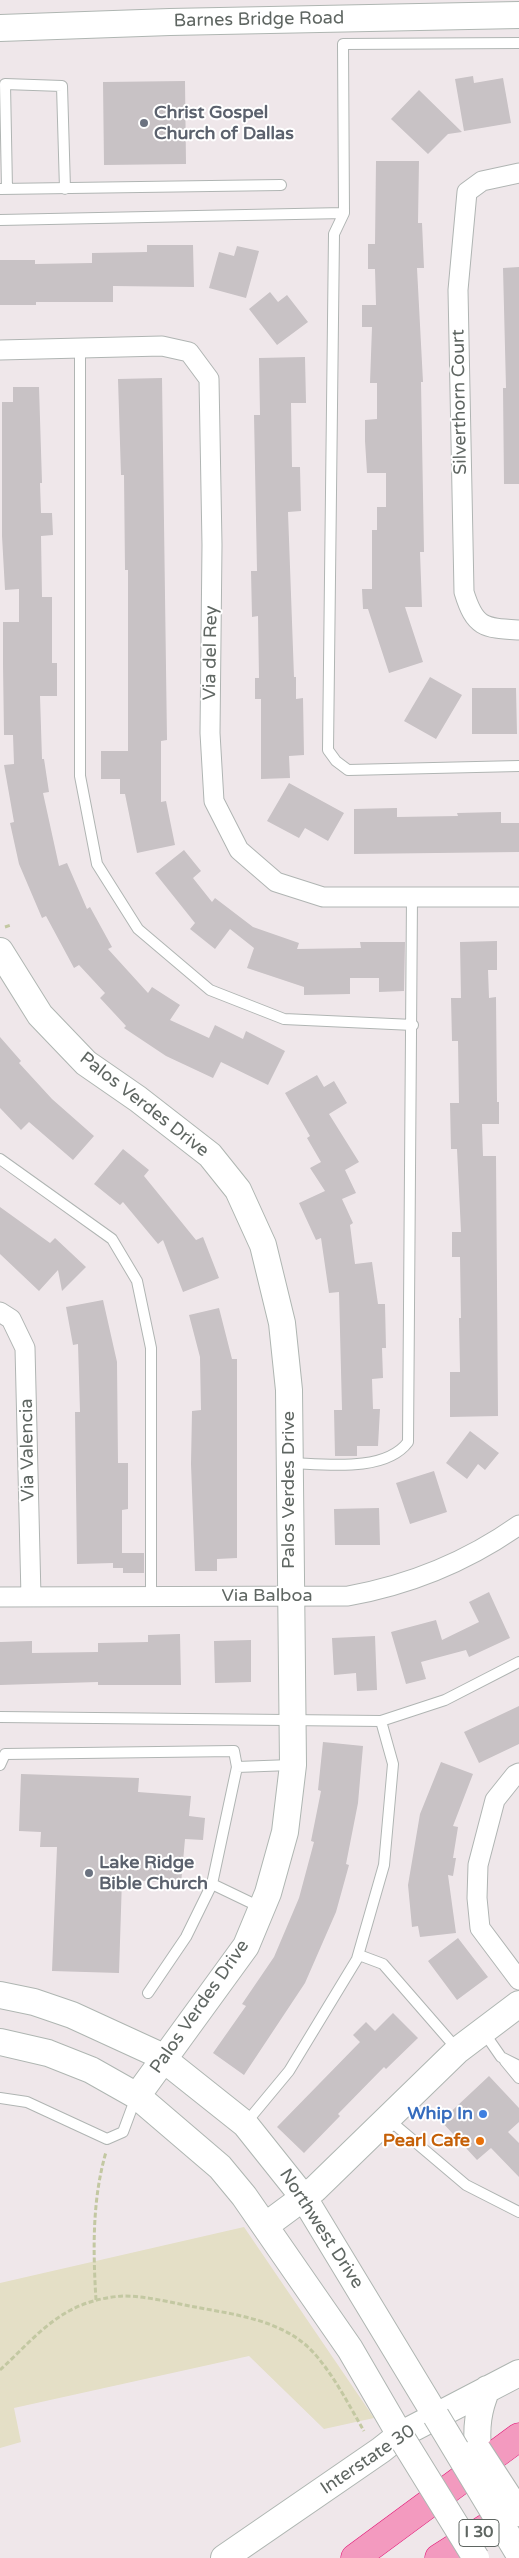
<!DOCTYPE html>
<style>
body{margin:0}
canvas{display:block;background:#efe7ea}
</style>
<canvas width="519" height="2558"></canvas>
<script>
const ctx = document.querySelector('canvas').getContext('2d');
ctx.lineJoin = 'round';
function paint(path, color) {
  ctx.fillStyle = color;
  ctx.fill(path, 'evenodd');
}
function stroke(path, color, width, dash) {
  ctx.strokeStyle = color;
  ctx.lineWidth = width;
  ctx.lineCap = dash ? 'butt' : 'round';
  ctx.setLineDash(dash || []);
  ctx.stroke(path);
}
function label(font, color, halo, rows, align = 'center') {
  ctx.font = font + ' "Varela Round",sans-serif';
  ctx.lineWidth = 4;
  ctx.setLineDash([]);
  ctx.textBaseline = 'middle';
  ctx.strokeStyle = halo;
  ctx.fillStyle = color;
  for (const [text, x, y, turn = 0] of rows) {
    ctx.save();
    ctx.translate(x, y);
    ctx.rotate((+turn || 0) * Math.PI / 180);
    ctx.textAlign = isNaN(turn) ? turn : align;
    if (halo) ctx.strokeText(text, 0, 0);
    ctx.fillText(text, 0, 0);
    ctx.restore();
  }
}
const green = new Path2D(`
 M 244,2227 L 374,2418 L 324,2429 L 249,2356 L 14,2408 L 21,2442 L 0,2448 L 0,2283 Z`);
const building = new Path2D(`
 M 473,76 L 474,83 L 503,78 L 511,123 L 464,131 L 455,79 Z
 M 185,81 L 186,164 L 104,165 L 103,82 Z
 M 419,90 L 462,132 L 448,134 L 428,154 L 391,119 Z
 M 376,161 L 419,161 L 418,223 L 422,223 L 424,268 L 417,268 L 423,382 L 421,382 L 424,552 L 420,552 L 422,607 L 405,607 L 423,662 L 389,673 L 368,609 L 363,609 L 362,589 L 372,589 L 372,530 L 377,530 L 377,507 L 386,507 L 386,473 L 367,473 L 365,441 L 365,420 L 377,419 L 377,383 L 370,383 L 372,327 L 362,327 L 362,305 L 376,305 L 375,269 L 368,269 L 368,244 L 375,244 Z
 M 147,245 L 193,245 L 194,287 L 113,286 L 113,302 L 36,302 L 36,305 L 0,305 L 0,260 L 35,260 L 35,264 L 92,263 L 92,253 L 147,252 Z
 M 237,246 L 259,251 L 246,298 L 209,288 L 219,252 L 234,256 Z
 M 519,267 L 519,484 L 504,484 L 503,388 L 506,388 L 503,268 Z
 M 270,292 L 278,302 L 287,295 L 308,322 L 277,345 L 249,309 Z
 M 305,357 L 306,403 L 291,403 L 292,467 L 300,467 L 301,511 L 288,512 L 294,677 L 296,677 L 296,699 L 303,698 L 304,755 L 289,756 L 290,778 L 261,779 L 261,699 L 255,699 L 255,678 L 259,678 L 258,616 L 252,617 L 251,571 L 257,571 L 254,415 L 260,415 L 259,358 Z
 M 162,378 L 167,740 L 161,741 L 161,802 L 166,801 L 175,845 L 137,853 L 125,794 L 120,794 L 120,779 L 101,779 L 101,751 L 128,751 L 128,570 L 125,570 L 124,475 L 121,475 L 118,379 Z
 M 13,387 L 39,387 L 42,483 L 40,483 L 41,513 L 52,513 L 53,535 L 41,536 L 42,597 L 52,597 L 52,663 L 57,663 L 57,696 L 40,696 L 42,759 L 44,759 L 49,792 L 43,793 L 59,866 L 67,863 L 87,909 L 90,907 L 112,947 L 108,949 L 148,993 L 152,987 L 180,1005 L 170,1020 L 209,1038 L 215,1025 L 243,1039 L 246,1031 L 285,1051 L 268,1085 L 221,1062 L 213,1078 L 166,1056 L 124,1028 L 126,1026 L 100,998 L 105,993 L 79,965 L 74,968 L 46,916 L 42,918 L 19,864 L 10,823 L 14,822 L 4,765 L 14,764 L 13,735 L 4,735 L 3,664 L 3,622 L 19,622 L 19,589 L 5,590 L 2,536 L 2,402 L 13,402 Z
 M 430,677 L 462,695 L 436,739 L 404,721 Z
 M 472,688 L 516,688 L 517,734 L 472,734 Z
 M 289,783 L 344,813 L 328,841 L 305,828 L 299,838 L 267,821 Z
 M 397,808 L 397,817 L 458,816 L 457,813 L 501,812 L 501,823 L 519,823 L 519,852 L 354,854 L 354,809 Z
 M 184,850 L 201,871 L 193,878 L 212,902 L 215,898 L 253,927 L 299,943 L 297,949 L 361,948 L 360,942 L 405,942 L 404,991 L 379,992 L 379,978 L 350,978 L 350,994 L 304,995 L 304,987 L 247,968 L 254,948 L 230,929 L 215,949 L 190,929 L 195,923 L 155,873 Z
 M 497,941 L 497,970 L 488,970 L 489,998 L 496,997 L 497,1102 L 499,1102 L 499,1124 L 482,1124 L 483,1156 L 496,1156 L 498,1416 L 450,1417 L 450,1372 L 460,1372 L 459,1318 L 461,1318 L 460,1257 L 452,1257 L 452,1232 L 461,1232 L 457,1149 L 451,1149 L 450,1103 L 459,1103 L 458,1041 L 452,1041 L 451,998 L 461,998 L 460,942 Z
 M 0,1037 L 21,1061 L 19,1063 L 52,1099 L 94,1136 L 73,1160 L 29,1122 L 21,1130 L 0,1108 Z
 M 317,1075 L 324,1087 L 334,1081 L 347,1103 L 329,1114 L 359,1162 L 345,1170 L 356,1193 L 342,1199 L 353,1223 L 350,1225 L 355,1264 L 372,1262 L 378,1304 L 385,1304 L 386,1348 L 382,1348 L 383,1378 L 372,1379 L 373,1409 L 380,1409 L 378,1446 L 357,1446 L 357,1456 L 335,1456 L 334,1410 L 342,1410 L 339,1292 L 329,1293 L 321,1238 L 316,1240 L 299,1203 L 325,1191 L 310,1168 L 321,1162 L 307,1138 L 310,1136 L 285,1093 Z
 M 123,1149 L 149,1170 L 144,1176 L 196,1240 L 203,1237 L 219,1278 L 183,1292 L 163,1240 L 158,1244 L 123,1202 L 120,1205 L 94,1184 Z
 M 0,1207 L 50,1243 L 55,1238 L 86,1267 L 62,1291 L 58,1270 L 39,1291 L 0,1254 Z
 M 103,1300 L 117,1362 L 118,1463 L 128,1463 L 128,1509 L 122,1510 L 122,1553 L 144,1553 L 144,1573 L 123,1573 L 123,1568 L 113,1568 L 113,1563 L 77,1564 L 75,1412 L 80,1412 L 78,1344 L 73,1345 L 66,1307 Z
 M 219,1308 L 232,1359 L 237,1359 L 237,1558 L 217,1559 L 217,1571 L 195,1571 L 191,1464 L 192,1411 L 201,1410 L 200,1357 L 189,1315 Z
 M 470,1431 L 499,1453 L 485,1470 L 478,1464 L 467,1479 L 446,1463 Z
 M 434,1471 L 447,1512 L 410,1524 L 396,1483 Z
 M 379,1508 L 380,1545 L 335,1545 L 334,1509 Z
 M 489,1592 L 510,1638 L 469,1657 L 466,1650 L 421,1662 L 426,1679 L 406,1684 L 391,1632 L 436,1620 L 442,1640 L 479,1622 L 469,1602 Z
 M 180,1634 L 181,1685 L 98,1685 L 98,1682 L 0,1685 L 0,1642 L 32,1641 L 32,1653 L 98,1652 L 98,1643 L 148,1642 L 148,1635 Z
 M 375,1636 L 377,1690 L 357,1691 L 356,1673 L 334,1675 L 332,1638 Z
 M 251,1640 L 251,1682 L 215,1683 L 214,1641 Z
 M 519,1706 L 519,1744 L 479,1763 L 464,1732 Z
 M 323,1742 L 363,1746 L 358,1803 L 346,1864 L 349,1865 L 336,1912 L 305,1983 L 244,2075 L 213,2053 L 246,2006 L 242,2004 L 274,1957 L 299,1898 L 314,1842 L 311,1841 L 321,1791 L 318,1790 Z
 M 441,1762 L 473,1774 L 453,1826 L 458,1827 L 453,1858 L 456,1858 L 453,1876 L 448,1875 L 456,1933 L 420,1937 L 418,1926 L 412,1927 L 408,1885 L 420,1814 Z
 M 21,1774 L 139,1778 L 138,1792 L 191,1796 L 189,1816 L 205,1818 L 203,1840 L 185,1839 L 181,1884 L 122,1879 L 119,1973 L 52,1971 L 57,1847 L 40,1847 L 41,1832 L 19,1831 Z
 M 458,1938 L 488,1977 L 457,2000 L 428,1961 Z
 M 393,2013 L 418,2038 L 386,2069 L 384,2067 L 338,2114 L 340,2116 L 304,2153 L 277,2127 L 360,2042 L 353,2035 L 366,2022 L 375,2031 Z
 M 489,2076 L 519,2108 L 519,2122 L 508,2132 L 519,2143 L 519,2177 L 491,2148 L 477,2160 L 441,2121 Z`);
const path = new Path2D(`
 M 5,927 L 11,925
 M 96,2300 C 93,2251 92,2200 106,2152
 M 0,2370 C 21,2351 43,2325 69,2311 C 85,2302 105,2297 123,2296 C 146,2296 168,2302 190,2306 C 230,2314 275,2318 307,2346 C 331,2369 347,2402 364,2431`);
const lane = new Path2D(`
 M 519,43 L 343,44 L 344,213 L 334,234 L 328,750 L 336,761 L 348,770 L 519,766
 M 0,189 L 281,185
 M 7,189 L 5,84 L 62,86 L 65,189
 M 0,220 L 344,213
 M 80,348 L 80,776 L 97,864 L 138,929 L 210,990 L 284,1019 L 413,1025
 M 0,1159 L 112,1239 L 137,1281 L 151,1348 L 151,1597
 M 289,1463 C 324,1464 385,1473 408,1442 L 412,897
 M 0,1717 L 381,1721 L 445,1700 L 519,1662
 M 0,1765 L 5,1754 L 234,1751 L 237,1767 L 291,1765
 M 237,1767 L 212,1884 L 262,1908
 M 359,1955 L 383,1964 L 457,2049
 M 148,1993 L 186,1937 L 212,1884
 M 483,2031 L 501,2057 L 519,2066
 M 505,2061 L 519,2078
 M 0,2098 L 27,2102 L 107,2139 L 123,2132 L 136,2097
 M 388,2119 L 466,2185 L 519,2212
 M 245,2124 L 289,2071 L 357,1959 L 384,1865 L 393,1764 L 381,1721`);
const street = new Path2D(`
 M 519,173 L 482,181 L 467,192 L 458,290 L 464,592 C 475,628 484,628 519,630
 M 0,350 L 162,346 L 189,352 L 209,379 L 212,545 L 210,733 L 214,801 L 239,850 L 276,882 L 323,897 L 519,897
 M 0,1312 L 11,1319 L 25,1348 L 31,1597
 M 0,1597 L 348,1596 C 409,1585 468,1561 519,1525
 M 519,1773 L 515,1775 L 495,1800 L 478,1865 L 477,1898 L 480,1928 L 519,1980`);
const secondary = new Path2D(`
 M 0,28 L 170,22 L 519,15
 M 0,951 L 40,1015 L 86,1063 L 138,1099 L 210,1155 L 238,1190 L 263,1245 L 282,1323 L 289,1390 L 293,1765 L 285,1832 L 268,1893 L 246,1946 L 137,2096
 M 0,1995 L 34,2002 L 72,2015 L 157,2054 L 245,2124 L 304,2198 L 436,2416
 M 0,2042 L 48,2053 L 91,2070 L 137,2096 L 220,2167 L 244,2196 L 350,2349 L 400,2435
 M 265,2226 L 315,2189 L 458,2050 L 519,2004
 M 478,2450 C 476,2427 478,2410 487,2389
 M 224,2558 L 381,2450 L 400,2435 L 519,2373`);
const highway = new Path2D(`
 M 355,2558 L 519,2437
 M 439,2558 L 519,2507`);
const secondaryBridge = new Path2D(`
 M 436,2416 L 519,2554
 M 400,2435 L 476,2558
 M 478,2450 L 519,2513`);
const markers = [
 [144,123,5,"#6b7280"],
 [89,1873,5,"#6b7280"],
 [483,2114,5,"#3f7fe0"],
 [480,2141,5,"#e8710a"]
];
const shields = [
 [479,2533,40]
];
const shieldNames = [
 ["I 30",479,2533]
];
const streetNames = [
 ["Barnes Bridge Road",259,20,-1],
 ["Silverthorn Court",460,402,-91],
 ["Via del Rey",211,653,-89],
 ["Palos Verdes Drive",144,1105,38],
 ["Via Valencia",28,1450,-91],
 ["Palos Verdes Drive",289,1490,-90],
 ["Via Balboa",267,1596],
 ["Palos Verdes Drive",200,2007,-55],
 ["Northwest Drive",321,2229,57],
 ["Interstate 30",368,2460,-34]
];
const worshipNames = [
 ["Christ Gospel",154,113],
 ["Church of Dallas",154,134],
 ["Lake Ridge",99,1863],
 ["Bible Church",99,1884]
];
const shopNames = [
 ["Whip In",473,2114]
];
const foodNames = [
 ["Pearl Cafe",470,2141]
];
paint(green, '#e4dfc6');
paint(building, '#c8c2c5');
stroke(lane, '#b0b5b3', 12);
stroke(street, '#b0b5b3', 21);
stroke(secondary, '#afb6b2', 28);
stroke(highway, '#e11676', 29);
stroke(path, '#c3c8a2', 3, [5, 2.5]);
stroke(lane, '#fff', 10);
stroke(street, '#fff', 19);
stroke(secondary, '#fff', 26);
stroke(highway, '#f39abf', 28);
stroke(secondaryBridge, '#afb6b2', 28, []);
stroke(secondaryBridge, '#fff', 26);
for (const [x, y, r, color] of markers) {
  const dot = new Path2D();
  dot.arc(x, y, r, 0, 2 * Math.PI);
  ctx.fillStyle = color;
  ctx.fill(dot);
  stroke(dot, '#fff', 2);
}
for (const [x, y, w] of shields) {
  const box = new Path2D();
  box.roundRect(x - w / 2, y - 13.5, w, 27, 4);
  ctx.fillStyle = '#fff';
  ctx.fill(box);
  stroke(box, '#5f6662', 1);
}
label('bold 16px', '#5f6662', null, shieldNames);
label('18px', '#5f6662', '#fff', streetNames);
label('bold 18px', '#5b616d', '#fff', worshipNames, 'left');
label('bold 18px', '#366cbe', '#fff', shopNames, 'right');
label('bold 18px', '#c56008', '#fff', foodNames, 'right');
</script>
